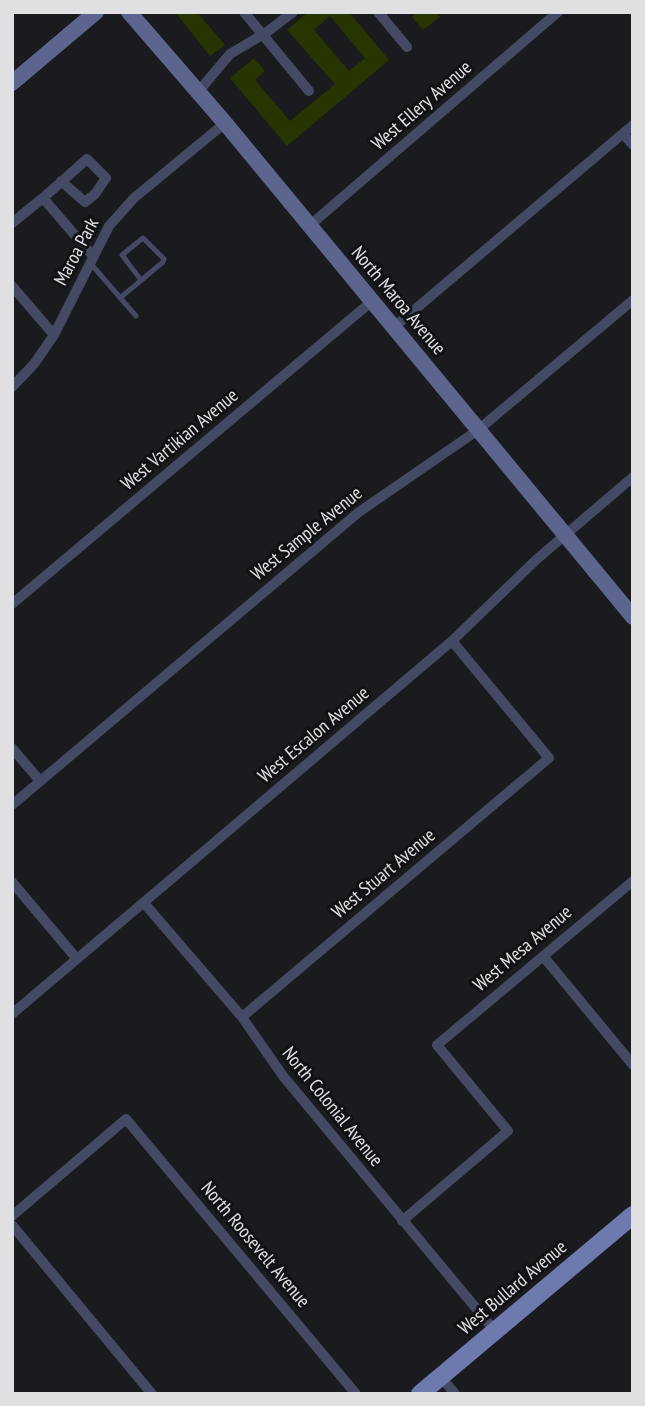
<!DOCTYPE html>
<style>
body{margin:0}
#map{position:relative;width:645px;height:1406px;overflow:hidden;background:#1a1b1e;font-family:"PT Sans Narrow",sans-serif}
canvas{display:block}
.frame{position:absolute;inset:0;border:14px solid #e0e0e3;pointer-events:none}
</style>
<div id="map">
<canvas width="645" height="1406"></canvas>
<div class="frame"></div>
</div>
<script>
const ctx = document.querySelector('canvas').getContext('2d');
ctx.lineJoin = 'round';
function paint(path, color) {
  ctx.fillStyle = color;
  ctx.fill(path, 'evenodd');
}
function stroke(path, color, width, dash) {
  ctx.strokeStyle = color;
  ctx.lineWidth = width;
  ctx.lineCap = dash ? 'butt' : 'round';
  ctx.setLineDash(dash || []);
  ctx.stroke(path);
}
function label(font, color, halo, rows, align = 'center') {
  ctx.font = font + ' "PT Sans Narrow",sans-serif';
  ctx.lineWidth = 6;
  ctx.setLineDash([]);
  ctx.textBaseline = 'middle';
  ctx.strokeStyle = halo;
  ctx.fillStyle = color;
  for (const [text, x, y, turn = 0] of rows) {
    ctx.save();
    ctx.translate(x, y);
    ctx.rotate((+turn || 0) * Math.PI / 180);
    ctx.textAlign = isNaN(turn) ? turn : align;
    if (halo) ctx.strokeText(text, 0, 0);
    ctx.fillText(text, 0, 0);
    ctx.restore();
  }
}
const building = new Path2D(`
 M 175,12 L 197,12 L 225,45 L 210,56 Z
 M 308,12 L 349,12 L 389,60 L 287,146 L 230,78 L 254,58 L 265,71 L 255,80 L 290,121 L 335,84 L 287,30 ZM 330,16 L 365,58 L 349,71 L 314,30 Z
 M 417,12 L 436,12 L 440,17 L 423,30 L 412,17 Z`);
const service = new Path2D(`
 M 91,264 L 136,316
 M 120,298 L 163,262 L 164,259 L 143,238 L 122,255 L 141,280`);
const minor = new Path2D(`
 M 244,12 L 309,91
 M 378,12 L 407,47
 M 198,92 L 230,54 L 267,32 L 293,12
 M 623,134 L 633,145
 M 43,198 L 87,159 L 106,178 L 95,194 L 85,202 L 61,181
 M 12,223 L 43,198 L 92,255
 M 309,226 L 558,12
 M 12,286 L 54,335
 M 393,328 L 633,125
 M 12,387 L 34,364 L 54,335 L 109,226 L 134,198 L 225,123
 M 12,604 L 371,302
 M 12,748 L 40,781
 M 12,805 L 359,512 L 478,430 L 633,300
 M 12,882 L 77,959
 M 144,903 L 242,1017 L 283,1076 L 495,1331
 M 543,956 L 633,1065
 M 12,1014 L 452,641 L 537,559 L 633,477
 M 242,1017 L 549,758 L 452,641
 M 12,1216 L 126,1119 L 356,1394
 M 402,1221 L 508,1131 L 437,1045 L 633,881
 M 12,1225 L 152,1394
 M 441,1377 L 455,1394`);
const secondary = new Path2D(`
 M 129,12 L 225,123 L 633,617
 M 12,83 L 96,12`);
const primary = new Path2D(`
 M 420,1394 L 633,1215`);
const streetNames = [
 ["West Ellery Avenue",422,106,-41],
 ["Maroa Park",77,252,-62],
 ["North Maroa Avenue",398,301,50],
 ["West Vartikian Avenue",180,440,-40],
 ["West Sample Avenue",307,534,-39],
 ["West Escalon Avenue",314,735,-40],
 ["West Stuart Avenue",384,874,-40],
 ["West Mesa Avenue",523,949,-40],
 ["North Colonial Avenue",332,1107,51],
 ["North Roosevelt Avenue",255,1245,50],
 ["West Bullard Avenue",513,1288,-40]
];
paint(building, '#273500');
stroke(service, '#454a64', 5);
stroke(minor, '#454a64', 10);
stroke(secondary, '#5c658d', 16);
stroke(primary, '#6e79ae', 18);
label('19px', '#e0e0e3', '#111215', streetNames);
</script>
